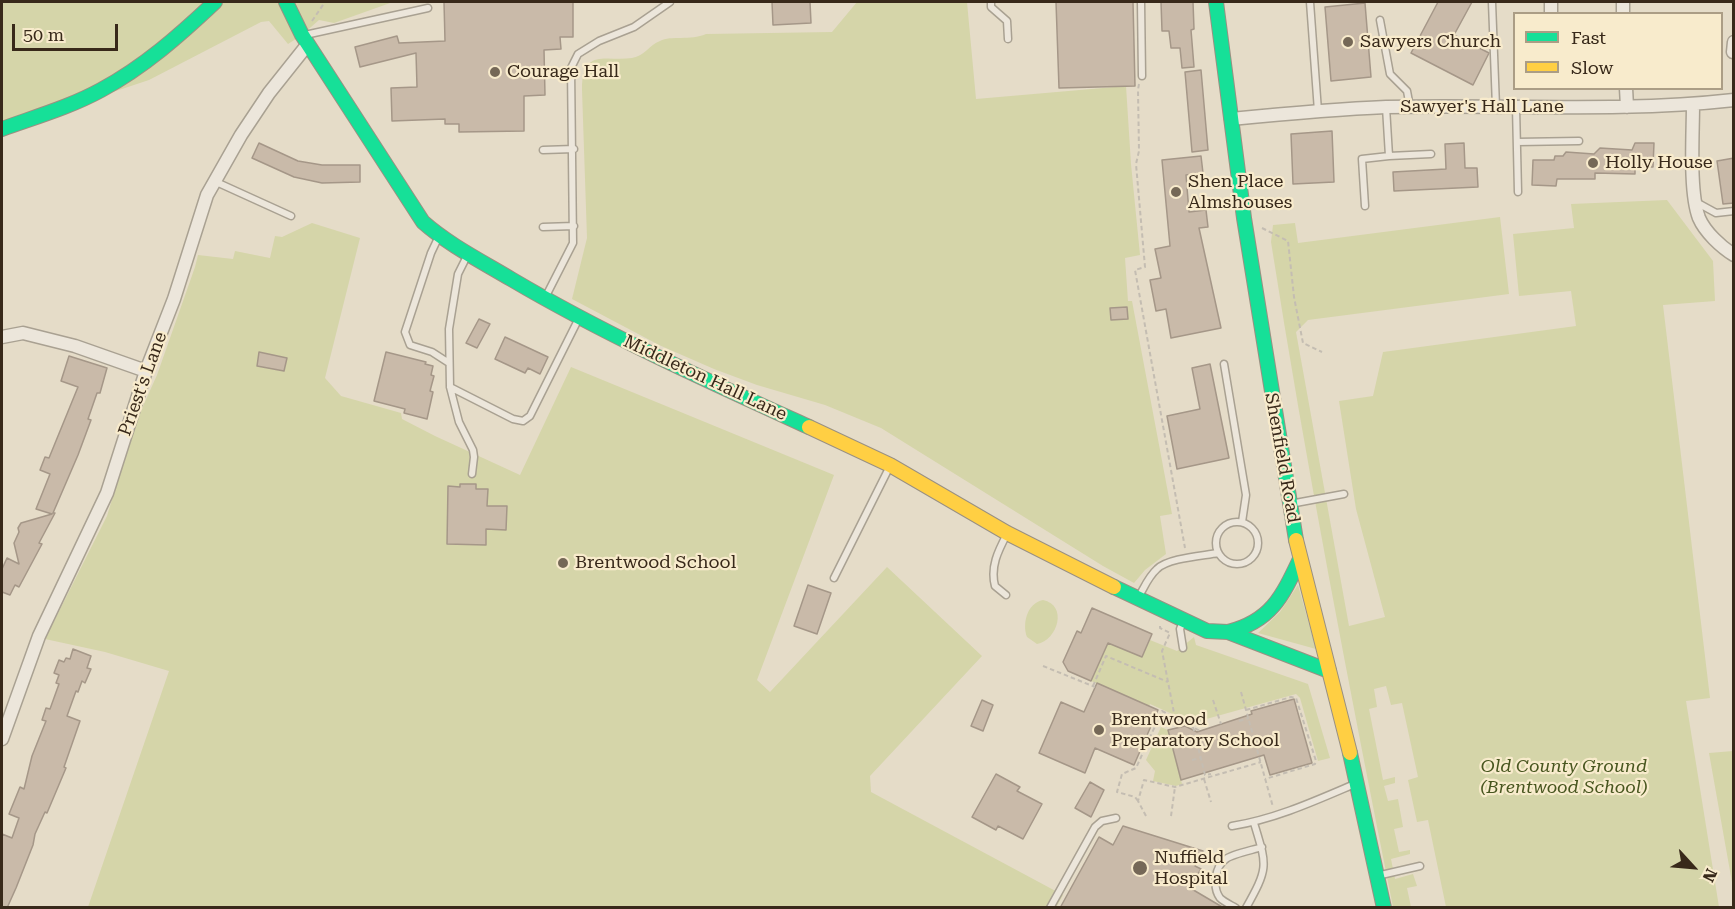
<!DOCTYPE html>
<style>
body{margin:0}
#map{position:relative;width:1735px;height:909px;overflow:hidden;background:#e5dcc8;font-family:"Roboto Serif",serif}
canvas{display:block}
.frame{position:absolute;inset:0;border:3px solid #38291a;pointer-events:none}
.legend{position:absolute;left:1513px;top:12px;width:210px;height:78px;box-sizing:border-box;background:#f8ebcc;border:2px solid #ab9d85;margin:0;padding:8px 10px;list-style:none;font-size:18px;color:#38291a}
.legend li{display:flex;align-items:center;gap:12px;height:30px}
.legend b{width:30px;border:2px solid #ab9d85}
.north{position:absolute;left:1663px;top:837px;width:60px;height:60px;-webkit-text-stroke:4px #f8ebcc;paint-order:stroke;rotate:116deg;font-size:16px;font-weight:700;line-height:24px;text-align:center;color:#38291a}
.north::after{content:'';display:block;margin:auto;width:21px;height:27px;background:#38291a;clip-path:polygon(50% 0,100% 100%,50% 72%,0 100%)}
.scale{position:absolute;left:12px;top:24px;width:106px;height:27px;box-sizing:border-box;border:3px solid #38291a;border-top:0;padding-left:8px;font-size:18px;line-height:21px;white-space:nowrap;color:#38291a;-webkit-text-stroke:4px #f8ebcc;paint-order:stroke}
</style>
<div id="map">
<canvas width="1735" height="909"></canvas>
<div class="frame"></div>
<ul class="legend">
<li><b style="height:8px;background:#16e098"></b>Fast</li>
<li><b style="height:8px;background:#ffcf43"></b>Slow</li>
</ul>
<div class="north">N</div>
<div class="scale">50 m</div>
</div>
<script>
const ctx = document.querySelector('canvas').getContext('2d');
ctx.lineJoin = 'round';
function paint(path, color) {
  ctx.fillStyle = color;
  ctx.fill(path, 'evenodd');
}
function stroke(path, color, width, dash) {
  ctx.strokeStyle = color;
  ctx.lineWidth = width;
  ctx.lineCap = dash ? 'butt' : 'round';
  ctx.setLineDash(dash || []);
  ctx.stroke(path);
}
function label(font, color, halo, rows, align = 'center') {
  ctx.font = font + ' "Roboto Serif",serif';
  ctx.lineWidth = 4.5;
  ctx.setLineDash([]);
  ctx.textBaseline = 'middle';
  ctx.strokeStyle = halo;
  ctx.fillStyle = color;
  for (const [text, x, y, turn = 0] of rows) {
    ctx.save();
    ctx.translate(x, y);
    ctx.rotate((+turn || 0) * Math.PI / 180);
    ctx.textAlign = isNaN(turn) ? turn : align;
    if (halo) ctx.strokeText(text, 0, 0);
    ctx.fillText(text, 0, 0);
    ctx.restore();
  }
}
const green = new Path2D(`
 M 2,2 L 393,2 L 334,23 L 319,20 L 302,35 L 288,44 L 269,21 L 261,22 L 149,80 L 2,129 Z
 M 857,2 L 967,2 L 976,99 L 1126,86 L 1131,164 L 1140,255 L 1125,258 L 1128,301 L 1132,301 L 1172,514 L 1160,516 L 1166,554 L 1145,570 L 1134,583 L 1103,566 L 881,428 L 825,405 L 757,385 L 714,369 L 659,345 L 572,299 L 587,238 L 582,90 C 582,47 606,62 632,58 C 645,56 649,45 660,41 C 671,35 690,41 706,34 L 832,32 Z
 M 1667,200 L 1713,261 L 1715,301 L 1663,305 L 1710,698 L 1686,701 L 1719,907 L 1446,907 L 1428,820 L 1417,822 L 1408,780 L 1418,777 L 1402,703 L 1391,705 L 1386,686 L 1374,689 L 1377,707 L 1369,709 L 1383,780 L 1395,777 L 1395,783 L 1384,786 L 1388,801 L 1398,799 L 1403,827 L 1394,829 L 1399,852 L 1410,850 L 1410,854 L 1391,859 L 1395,879 L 1413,874 L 1417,886 L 1407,888 L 1411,907 L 1393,907 C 1349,686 1306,465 1271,242 L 1273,225 L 1295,223 L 1298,243 L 1500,217 L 1509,294 L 1308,320 L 1296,332 L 1349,626 L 1385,617 L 1356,509 L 1339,401 L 1373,396 L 1383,352 L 1576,326 L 1571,291 L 1519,296 L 1513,234 L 1574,228 L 1571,204 Z
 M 312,223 L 360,238 L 325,378 L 341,396 L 401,413 L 402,419 L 435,436 L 520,475 L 571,367 L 834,475 L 757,680 L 770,692 L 887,567 L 982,656 L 870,776 L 871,792 L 1063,895 L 1056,908 L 88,907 L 169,671 L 105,652 L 45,639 L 107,516 L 135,424 L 157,375 L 195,267 L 198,255 L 233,259 L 235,251 L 270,258 L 275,236 L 282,237 Z
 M 1298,585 L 1316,649 L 1258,633 L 1280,612 Z
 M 1043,600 C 1068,605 1058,640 1037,644 L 1027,637 C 1022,624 1027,603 1043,600 Z
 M 1194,637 L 1196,645 L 1308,684 L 1330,758 L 1318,761 L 1300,698 L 1296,694 L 1192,723 L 1150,704 L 1149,706 L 1091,681 L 1108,643 L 1142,657 L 1150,640 L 1177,651 Z
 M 1161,727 L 1168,730 L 1182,784 L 1176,786 L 1153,781 L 1155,771 L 1146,760 Z
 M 1733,751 L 1734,751 L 1733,888 L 1709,753 Z`);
const building = new Path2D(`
 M 444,2 L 573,2 L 573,37 L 560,37 L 561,49 L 544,50 L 545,95 L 524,96 L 524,131 L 459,132 L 459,124 L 445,124 L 445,119 L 392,121 L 391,88 L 417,87 L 416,53 L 360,67 L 355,47 L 397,36 L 399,43 L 445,41 Z
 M 772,2 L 810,2 L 811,23 L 773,25 Z
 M 1056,2 L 1133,2 L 1135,86 L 1059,88 Z
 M 1161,2 L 1193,2 L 1194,29 L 1191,30 L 1194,67 L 1182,68 L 1180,48 L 1171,48 L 1169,31 L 1162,31 Z
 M 1438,2 L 1472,2 L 1454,35 L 1489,53 L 1473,85 L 1411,53 Z
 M 1365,3 L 1371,77 L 1331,81 L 1325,7 Z
 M 1201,70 L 1208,150 L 1192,152 L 1185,72 Z
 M 1332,131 L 1334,182 L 1293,184 L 1291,134 Z
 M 259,143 L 298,161 L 322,165 L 360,165 L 360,182 L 322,183 L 294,177 L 252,158 Z
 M 1464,143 L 1465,168 L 1477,168 L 1478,187 L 1394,191 L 1393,172 L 1446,169 L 1445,144 Z
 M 1635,143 L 1654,143 L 1653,167 L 1635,167 L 1635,174 L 1595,173 L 1595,179 L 1557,179 L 1556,186 L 1532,185 L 1533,160 L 1554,160 L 1555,156 L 1563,156 L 1566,152 L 1594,154 L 1600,148 L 1632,150 Z
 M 1201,156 L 1203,173 L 1186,175 L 1189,212 L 1206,210 L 1208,227 L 1199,228 L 1221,328 L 1171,338 L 1166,309 L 1156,311 L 1150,280 L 1161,278 L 1155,249 L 1170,246 L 1162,160 Z
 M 1734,158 L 1734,203 L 1723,204 L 1717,161 Z
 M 1127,307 L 1128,319 L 1111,320 L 1110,308 Z
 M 479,319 L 490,324 L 477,348 L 466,343 Z
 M 505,337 L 548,357 L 540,374 L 528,368 L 525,373 L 495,359 Z
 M 259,352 L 287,358 L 284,371 L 257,366 Z
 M 386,352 L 426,362 L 425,364 L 433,366 L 431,375 L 434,376 L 430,391 L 433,392 L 427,419 L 404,413 L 405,409 L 374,401 Z
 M 69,356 L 107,368 L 100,393 L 97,393 L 88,419 L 91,420 L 78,455 L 53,513 L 55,513 L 39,543 L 42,544 L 19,587 L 15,585 L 10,595 L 2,592 L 2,569 L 7,558 L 19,564 L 14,543 L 19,532 L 18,528 L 21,523 L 52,514 L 36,509 L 50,474 L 40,470 L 45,457 L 49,458 L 78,387 L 61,381 Z
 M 1210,364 L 1229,458 L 1177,469 L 1167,416 L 1200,409 L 1192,368 Z
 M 460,484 L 476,484 L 476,489 L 488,489 L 487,506 L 507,506 L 506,530 L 486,529 L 486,545 L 447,544 L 448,486 L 460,487 Z
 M 808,585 L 831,593 L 817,634 L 794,626 Z
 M 1092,608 L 1152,634 L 1142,657 L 1108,643 L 1091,681 L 1068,671 L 1063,662 L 1077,631 L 1081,633 Z
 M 73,649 L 91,656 L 87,668 L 91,669 L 85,683 L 82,681 L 78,692 L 76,691 L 67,716 L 80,721 L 64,767 L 66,768 L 47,813 L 45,812 L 35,834 L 33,845 L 16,888 L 7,908 L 2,908 L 2,834 L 12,838 L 19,818 L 9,814 L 20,787 L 24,789 L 32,756 L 46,721 L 42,720 L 46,708 L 50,709 L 59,684 L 56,683 L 59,675 L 54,673 L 59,660 L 64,662 L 66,658 L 70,659 Z
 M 1097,683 L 1158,710 L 1134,765 L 1095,748 L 1085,773 L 1039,753 L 1061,702 L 1084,712 Z
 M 1294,699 L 1312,763 L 1270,775 L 1264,755 L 1181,780 L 1168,730 L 1185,726 L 1197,732 L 1252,714 L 1251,711 Z
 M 982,700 L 993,705 L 983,731 L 971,726 Z
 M 996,774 L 1020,787 L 1017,791 L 1042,804 L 1023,839 L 998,826 L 996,830 L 972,817 Z
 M 1090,782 L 1104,790 L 1091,817 L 1075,808 Z
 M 1123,826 L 1203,851 L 1195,866 L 1201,869 L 1190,888 L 1224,908 L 1060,908 L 1099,837 L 1113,845 Z`);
const path = new Path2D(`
 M 312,21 L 325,2
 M 1139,84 L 1138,90 L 1139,151 L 1136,164 L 1145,267 L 1135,270 L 1185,548
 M 1262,228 L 1288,241 L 1294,297 L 1303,343 L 1322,352
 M 1160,626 L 1160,628 L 1170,633 L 1162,651 L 1175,718
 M 1043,666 L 1095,687
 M 1093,686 L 1106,656 L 1168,682
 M 1241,692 L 1273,807
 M 1213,700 L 1221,724
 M 1246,710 L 1291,697 L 1296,698 L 1316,761 L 1315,764 L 1265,779
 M 1239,721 L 1249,718
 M 1193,727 L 1205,775 L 1211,774
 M 1192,760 L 1201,758
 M 1204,779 L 1211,802
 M 1138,801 L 1135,797 L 1117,792 L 1122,774 L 1136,768 L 1162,711 L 1200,731
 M 1146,816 L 1138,801 L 1144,780 L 1175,787 L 1261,762
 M 1171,816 L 1175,787`);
const lane = new Path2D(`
 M 991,2 L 991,7 L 1007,21 L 1008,39
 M 1141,2 L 1142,76
 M 1310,2 L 1318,111
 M 1492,2 L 1496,107
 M 1380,20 L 1390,74 L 1407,91 L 1410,107
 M 305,35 L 428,8
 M 1386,107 L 1389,156 L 1431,154
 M 1516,107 L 1518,192
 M 1517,142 L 1579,141
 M 543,150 L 574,149
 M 214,181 L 291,216
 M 1694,201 L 1716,213 L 1734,211
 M 1365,206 L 1362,159 L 1389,156
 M 543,227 L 574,226
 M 439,236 L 431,253 L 405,332 L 410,345 L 432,352 L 449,363
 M 468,254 L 458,274 L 449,329 L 450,387 L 459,422 L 473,450 L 474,457 L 472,474
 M 545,298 L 573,243 L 571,68 L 578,54 L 599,41 L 634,27 L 670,2
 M 1224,364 L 1246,495 L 1242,522
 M 450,387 L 513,419 L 523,421 L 530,416 L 579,318
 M 1290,504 L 1344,494
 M1216 543a21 21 0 1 1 42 0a21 21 0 1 1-42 0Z
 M 834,578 L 890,466
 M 1006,595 L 995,586 C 990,567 998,551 1007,534
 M 1138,598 C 1144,588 1148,577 1157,569 C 1168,558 1202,556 1218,553
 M 1183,648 L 1180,629 L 1183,622
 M 1232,826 C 1276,819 1317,800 1357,783
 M 1381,875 L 1420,866
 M 1050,908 L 1095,827 L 1102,821 L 1116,818
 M 1236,908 C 1231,905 1224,902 1220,898 C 1212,887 1215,866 1226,859 C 1232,854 1253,850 1262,847
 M 1246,908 C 1269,867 1267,866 1254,823`);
const street = new Path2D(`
 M 1623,2 L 1623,14
 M 1551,14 L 1551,2
 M 1733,52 L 1734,42
 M 1626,88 L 1627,107
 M 1693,105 C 1693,135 1689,192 1699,218 C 1705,232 1721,247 1734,255
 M 1231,119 C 1282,114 1334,109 1386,107 C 1502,104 1618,113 1734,100
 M 2,337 L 23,333 L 75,346 L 146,371
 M 2,739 L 39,636 L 107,493 L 146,371 L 174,299 L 207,195 L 241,135 L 269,93 L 308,44`);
const fast = new Path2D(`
 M 286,2 L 302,35 L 423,222 C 449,245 481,261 511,279 C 606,335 708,381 809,427
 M 1216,2 L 1244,218 L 1296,540
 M 2,129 C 35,117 70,107 101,90 C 144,67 180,35 215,2
 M 1114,587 L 1207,631 L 1228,632 L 1329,671
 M 1228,632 C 1271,621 1282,597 1300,559
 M 1350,753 L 1384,908`);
const slow = new Path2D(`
 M 809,427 L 890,465 L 1007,533 L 1114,587
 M 1296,540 L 1350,753`);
const markers = [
 [1348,42,6,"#756857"],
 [495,72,6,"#756857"],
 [1593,163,6,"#756857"],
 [1176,192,6,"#756857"],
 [563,563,6,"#756857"],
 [1099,730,6,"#756857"],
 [1140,868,8,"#756857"]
];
const poiNames = [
 ["Sawyers Church",1360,42],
 ["Courage Hall",507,72],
 ["Holly House",1605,163],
 ["Shen Place",1188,182],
 ["Almshouses",1188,203],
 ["Brentwood School",575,563],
 ["Brentwood",1111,720],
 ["Preparatory School",1111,741],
 ["Nuffield",1154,858],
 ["Hospital",1154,879]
];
const streetNames = [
 ["Sawyer's Hall Lane",1482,107],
 ["Middleton Hall Lane",705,378,25],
 ["Priest's Lane",143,384,-70],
 ["Shenfield Road",1282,458,80]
];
const parkNames = [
 ["Old County Ground",1564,767],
 ["(Brentwood School)",1564,788]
];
paint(green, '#d5d5a9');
paint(building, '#c9baa9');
stroke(building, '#a59788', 1.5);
stroke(lane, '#a9a192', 9);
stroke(street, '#a9a192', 15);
stroke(fast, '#999082', 16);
stroke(slow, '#999082', 16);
stroke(path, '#c4bdb2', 2, [4.5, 3]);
stroke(lane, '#ece6db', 6);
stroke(street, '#ece6db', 12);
stroke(fast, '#16e098', 14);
stroke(slow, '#ffcf43', 14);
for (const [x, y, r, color] of markers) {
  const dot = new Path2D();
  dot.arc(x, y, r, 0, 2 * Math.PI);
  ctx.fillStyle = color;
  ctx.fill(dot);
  stroke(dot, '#f8ebcc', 2);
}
label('18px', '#38291a', '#f8ebcc', poiNames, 'left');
label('18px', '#38291a', '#f8ebcc', streetNames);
label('italic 18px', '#48561f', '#f8ebcc', parkNames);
</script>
